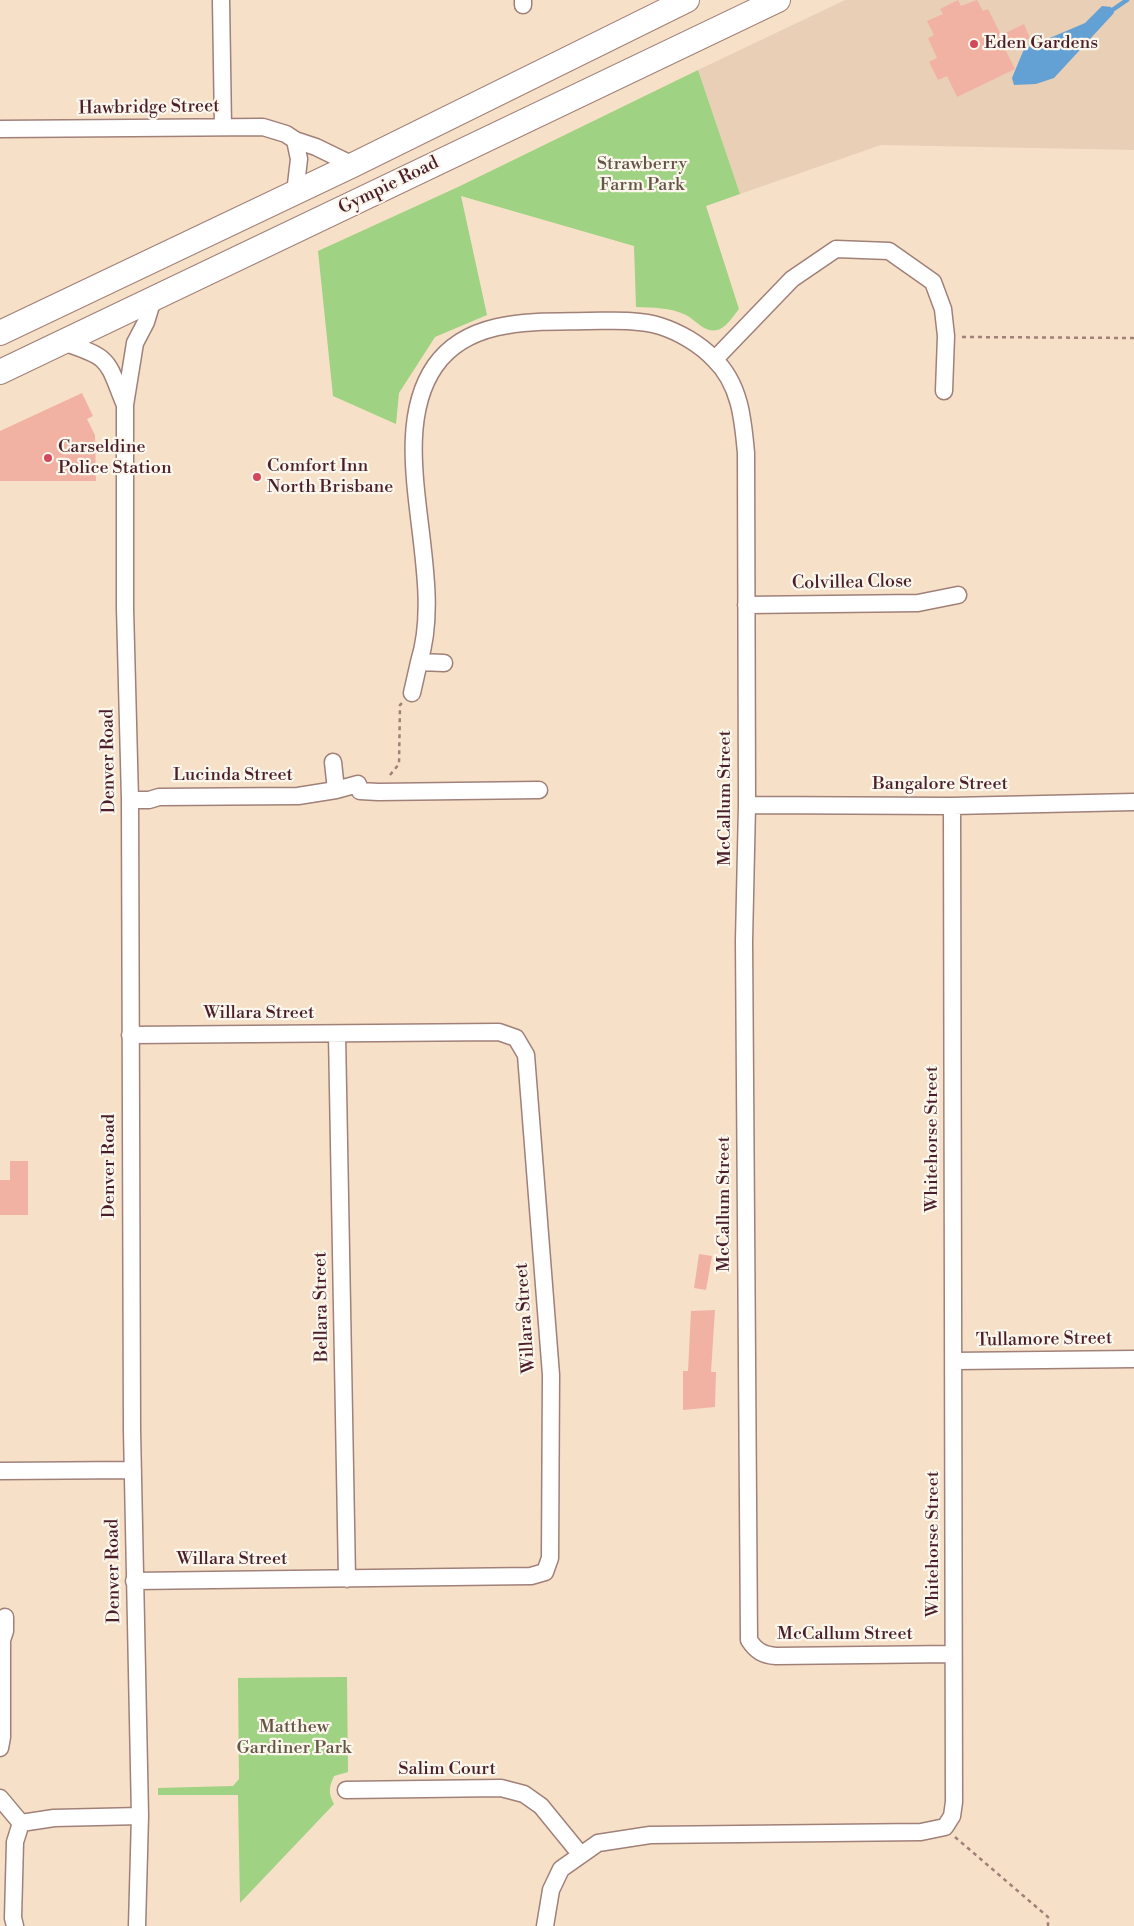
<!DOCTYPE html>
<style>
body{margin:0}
canvas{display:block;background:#f6e0c7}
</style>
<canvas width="1134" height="1926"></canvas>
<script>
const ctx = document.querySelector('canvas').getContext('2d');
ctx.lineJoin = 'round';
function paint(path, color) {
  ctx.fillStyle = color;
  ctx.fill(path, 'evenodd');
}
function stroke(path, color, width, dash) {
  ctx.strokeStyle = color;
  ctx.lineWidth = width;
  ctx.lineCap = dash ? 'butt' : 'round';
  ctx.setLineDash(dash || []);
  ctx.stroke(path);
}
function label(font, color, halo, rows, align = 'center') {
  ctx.font = font + ' "Libre Bodoni",serif';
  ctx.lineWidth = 4.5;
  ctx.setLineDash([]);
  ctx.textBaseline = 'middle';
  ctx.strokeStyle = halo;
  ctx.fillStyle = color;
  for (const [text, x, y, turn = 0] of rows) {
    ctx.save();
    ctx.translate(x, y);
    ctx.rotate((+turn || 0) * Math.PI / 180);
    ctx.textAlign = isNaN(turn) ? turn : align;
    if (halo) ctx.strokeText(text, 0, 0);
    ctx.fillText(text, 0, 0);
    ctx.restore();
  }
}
const built = new Path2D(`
 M 845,0 L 1134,0 L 1134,150 L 881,145 L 740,194 L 698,70 Z`);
const green = new Path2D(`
 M 698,70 L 740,194 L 706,206 L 739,309 C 734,315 727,326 720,329 C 706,335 697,321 686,315 C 670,307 653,308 636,307 L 634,246 L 461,196 L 487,315 L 435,337 L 399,393 L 396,424 L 333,396 L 318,251 L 458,187 Z
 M 347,1677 L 348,1772 L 334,1776 C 329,1787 328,1793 334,1804 L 240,1903 L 238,1795 L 158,1795 L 158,1788 L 233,1786 L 239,1779 L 238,1678 Z`);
const water = new Path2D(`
 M 1102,6 L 1111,7 L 1114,13 L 1054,78 L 1036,84 L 1014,85 L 1012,78 L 1024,49 L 1085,23 Z`);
const stream = new Path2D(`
 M 1108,13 L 1127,0`);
const building = new Path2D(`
 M 958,0 L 961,6 L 977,0 L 983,11 L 988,9 L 1001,35 L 1024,24 L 1030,38 L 1005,49 L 1015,69 L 957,97 L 947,76 L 938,80 L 929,62 L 937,58 L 928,38 L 934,35 L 927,21 L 943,14 L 940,9 Z
 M 82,393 L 93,416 L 87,419 L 95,435 L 96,481 L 0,481 L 0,431 Z
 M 10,1161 L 28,1161 L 28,1215 L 0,1215 L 0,1180 L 10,1180 Z
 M 699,1254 L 712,1256 L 706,1290 L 694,1288 Z
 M 715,1310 L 711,1372 L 716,1372 L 715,1407 L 683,1410 L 683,1371 L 688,1371 L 691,1311 Z`);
const path = new Path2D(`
 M 962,337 L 1134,338
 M 390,775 L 399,764 L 400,705 L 402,703
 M 955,1837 L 1048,1917 L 1048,1926`);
const minor = new Path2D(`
 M 221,0 L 223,127
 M 523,0 L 523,5
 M 0,129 L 263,127 L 286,134 L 295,140 L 316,147 L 353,165
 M 295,193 L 299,159 L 295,140
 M 62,342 C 112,358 106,359 125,405
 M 715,359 L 792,279 L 836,249 L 889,251 L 933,282 L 943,309 L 946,336 L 944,391
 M 746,605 L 918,603 L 958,595
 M 419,662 C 448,571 382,443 435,366 C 469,317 536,322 588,321 C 611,321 638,319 660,326 C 679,332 700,344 714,359 C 740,384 743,419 746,453 L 747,805 L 744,941 L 749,1640 C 756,1651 763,1655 776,1656 L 953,1654
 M 412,693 L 419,662 L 444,663
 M 333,762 L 336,790 L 358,784 L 360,791 L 378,792 L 539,790
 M 130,800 L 149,800 L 159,797 L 298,796 L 336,790
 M 747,805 L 952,806 L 1134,802
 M 337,1034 L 347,1579
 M 130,1035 L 499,1032 L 516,1038 L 526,1055 L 551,1375 L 550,1558 L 545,1572 L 531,1576 L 134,1581
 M 954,1361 L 1134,1359
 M 0,1471 L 133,1470
 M 0,1748 L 2,1737 L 2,1640 L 5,1631 L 5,1617
 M 346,1790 L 501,1788 L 524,1794 L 541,1806 L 581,1855
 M 0,1798 L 21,1823 L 54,1818 L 140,1816
 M 15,1926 L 13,1918 L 15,1842 L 21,1823
 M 137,1926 L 140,1816 L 132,1430 L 130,800 L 125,608 L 125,405 L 135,343 L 146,322 L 153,299
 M 545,1926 L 551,1890 L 561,1869 L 598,1843 L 650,1835 L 921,1832 L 945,1827 L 952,1816 L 954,1802 L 952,806`);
const highway = new Path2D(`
 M 0,333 L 353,165 L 687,0
 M 0,372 L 778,0`);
const markers = [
 [974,44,5,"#d1495b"],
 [48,458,5,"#d1495b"],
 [257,477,5,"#d1495b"]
];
const poiNames = [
 ["Eden Gardens",984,44],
 ["Carseldine",58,448],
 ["Police Station",58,469],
 ["Comfort Inn",267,467],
 ["North Brisbane",267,488]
];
const streetNames = [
 ["Hawbridge Street",149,108,-1],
 ["Gympie Road",389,186,-26],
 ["Colvillea Close",852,583,-1],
 ["Denver Road",109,761,-91],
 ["Lucinda Street",233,776],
 ["Bangalore Street",940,785],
 ["McCallum Street",726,798,-90],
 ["Willara Street",259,1014],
 ["Whitehorse Street",933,1139,-90],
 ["Denver Road",110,1166,-90],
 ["McCallum Street",725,1204,-90],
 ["Bellara Street",322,1307,-91],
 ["Willara Street",526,1318,-94],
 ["Tullamore Street",1044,1340,-1],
 ["Whitehorse Street",934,1544,-90],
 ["Willara Street",232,1560],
 ["Denver Road",114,1571,-91],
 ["McCallum Street",845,1635],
 ["Salim Court",447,1770]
];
const parkNames = [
 ["Strawberry",642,165],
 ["Farm Park",642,186],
 ["Matthew",294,1728],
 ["Gardiner Park",294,1749]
];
paint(built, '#e9cfb6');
paint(green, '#9fd282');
paint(water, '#63a1d5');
stroke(stream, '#63a1d5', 4.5);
paint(building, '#f2b2a3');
stroke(minor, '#a08079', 19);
stroke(highway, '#a08079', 26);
stroke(path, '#a08079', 2.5, [4, 4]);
stroke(minor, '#fff', 16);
stroke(highway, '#fff', 24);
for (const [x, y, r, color] of markers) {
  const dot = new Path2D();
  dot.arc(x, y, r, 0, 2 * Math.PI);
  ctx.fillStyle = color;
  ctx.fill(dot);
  stroke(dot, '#fbf7ec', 2);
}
label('18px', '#4a1f2b', '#fbf7ec', poiNames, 'left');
label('18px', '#4a1f2b', '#fbf7ec', streetNames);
label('18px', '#645545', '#fbf7ec', parkNames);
</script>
